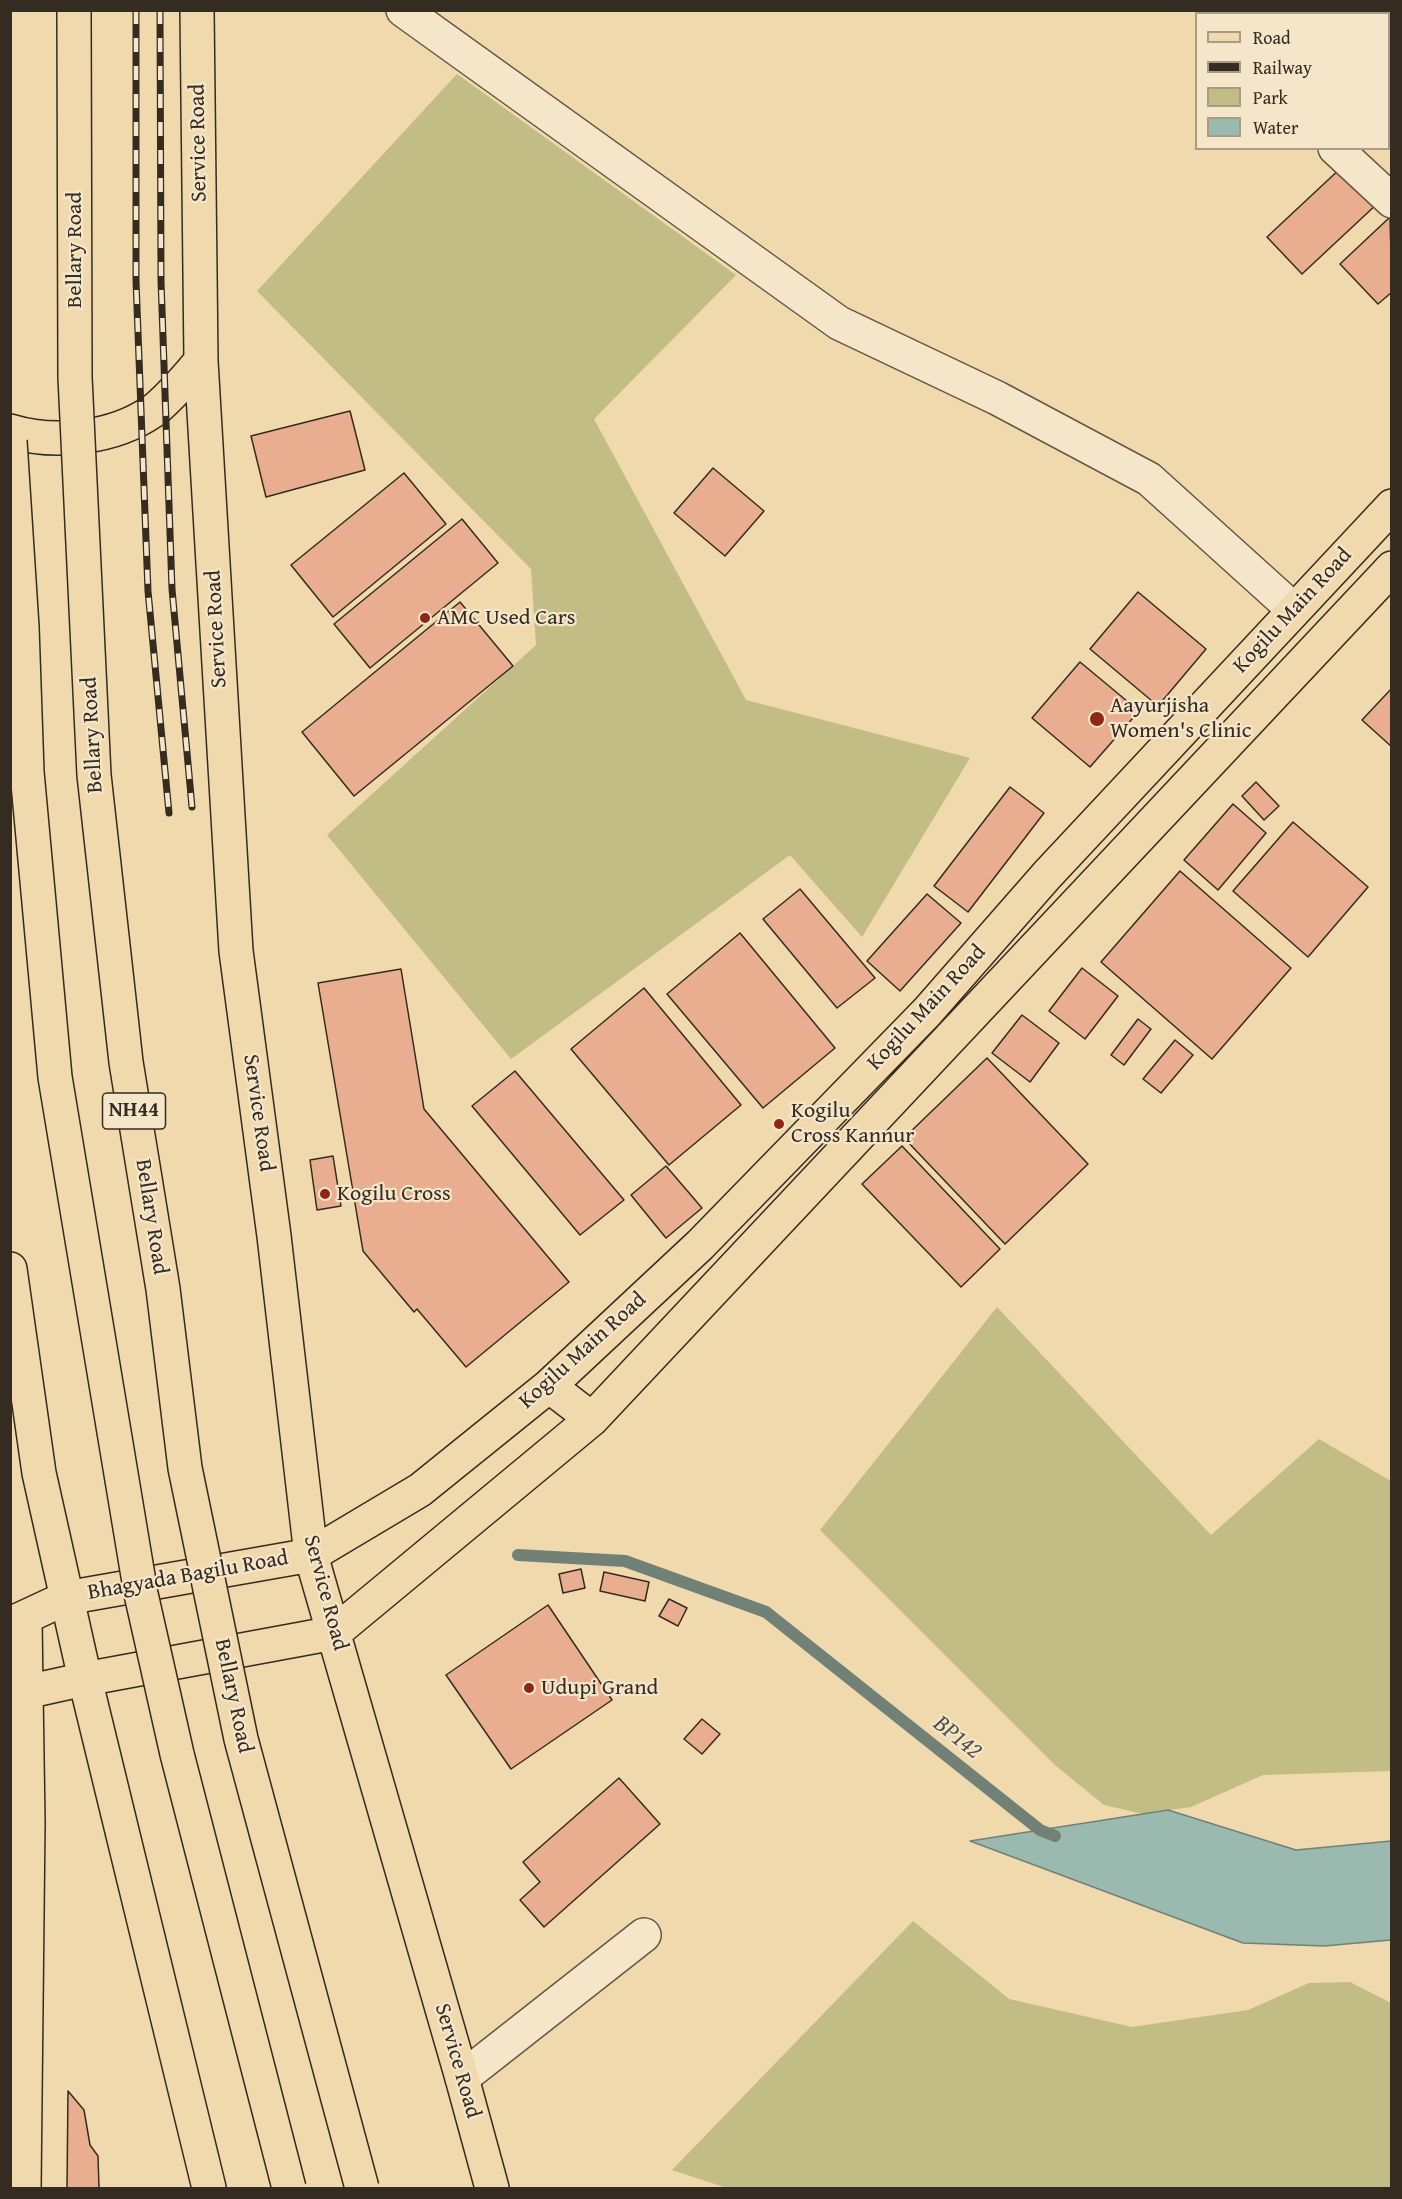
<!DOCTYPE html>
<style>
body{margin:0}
#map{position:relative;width:1402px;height:2199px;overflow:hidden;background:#f0d9ad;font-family:"Gentium Book Plus",serif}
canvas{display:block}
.frame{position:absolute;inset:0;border:12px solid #342c21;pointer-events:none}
.legend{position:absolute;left:1195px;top:12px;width:195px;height:138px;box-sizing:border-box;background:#f5e6ca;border:2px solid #a89c86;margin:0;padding:8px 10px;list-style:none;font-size:18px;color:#342c21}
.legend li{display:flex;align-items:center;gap:12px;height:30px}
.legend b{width:30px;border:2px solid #a89c86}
</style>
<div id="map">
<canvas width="1402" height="2199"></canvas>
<div class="frame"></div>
<ul class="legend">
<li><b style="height:8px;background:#f0d9ad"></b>Road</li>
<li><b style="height:8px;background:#342c21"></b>Railway</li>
<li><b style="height:16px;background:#c1bd84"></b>Park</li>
<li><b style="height:16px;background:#9abaaf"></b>Water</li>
</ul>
</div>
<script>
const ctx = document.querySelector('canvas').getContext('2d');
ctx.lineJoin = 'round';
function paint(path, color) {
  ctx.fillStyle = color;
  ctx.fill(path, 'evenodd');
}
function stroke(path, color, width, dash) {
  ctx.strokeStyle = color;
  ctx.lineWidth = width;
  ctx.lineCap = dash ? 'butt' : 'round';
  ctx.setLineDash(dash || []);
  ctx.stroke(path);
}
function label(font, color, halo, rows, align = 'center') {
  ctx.font = font + ' "Gentium Book Plus",serif';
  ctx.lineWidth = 4.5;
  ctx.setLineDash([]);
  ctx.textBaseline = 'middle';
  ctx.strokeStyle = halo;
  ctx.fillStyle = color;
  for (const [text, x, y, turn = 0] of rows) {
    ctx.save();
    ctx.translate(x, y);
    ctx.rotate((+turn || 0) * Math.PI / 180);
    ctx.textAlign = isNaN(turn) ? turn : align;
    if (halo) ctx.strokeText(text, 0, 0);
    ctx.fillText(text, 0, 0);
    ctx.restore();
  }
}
const green = new Path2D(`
 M 457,74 L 736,275 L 594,419 L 746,700 L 970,758 L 862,937 L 790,855 L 511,1059 L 327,835 L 536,645 L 531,569 L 257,291 Z
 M 997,1307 L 1211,1535 L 1319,1439 L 1391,1481 L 1391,1771 L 1263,1775 L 1191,1807 L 1143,1814 L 1104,1805 L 1055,1765 L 820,1530 Z
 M 913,1921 L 1009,1999 L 1132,2027 L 1248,2010 L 1309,1983 L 1350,1982 L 1391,2003 L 1391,2188 L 727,2188 L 672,2170 Z`);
const water = new Path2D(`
 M 1168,1810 L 1296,1850 L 1391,1841 L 1391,1940 L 1324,1946 L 1243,1943 L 970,1841 Z`);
const stream = new Path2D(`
 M 518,1555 L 625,1561 L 766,1612 L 1040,1830 L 1055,1836`);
const building = new Path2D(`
 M 1392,18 L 1392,61 L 1388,58 L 1388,21 Z
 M 1388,70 L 1392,73 L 1392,107 L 1388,110 Z
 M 1343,166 L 1378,203 L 1302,274 L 1267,237 Z
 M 1390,217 L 1392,292 L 1378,304 L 1340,264 Z
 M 350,411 L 365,470 L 266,497 L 251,436 Z
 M 713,468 L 764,511 L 725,556 L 674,513 Z
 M 404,473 L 446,524 L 333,617 L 291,565 Z
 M 462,519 L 498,563 L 370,668 L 334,624 Z
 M 1138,592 L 1206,649 L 1158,706 L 1090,649 Z
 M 460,602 L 513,666 L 354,796 L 302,732 Z
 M 1080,662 L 1139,711 L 1090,767 L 1032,718 Z
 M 1392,688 L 1392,747 L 1362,720 Z
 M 1256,782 L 1279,806 L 1264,820 L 1242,796 Z
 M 1010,787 L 1044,813 L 968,912 L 934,886 Z
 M 1233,804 L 1266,833 L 1218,890 L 1184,860 Z
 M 1293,822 L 1368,887 L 1308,957 L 1233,891 Z
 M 1180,871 L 1291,968 L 1212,1059 L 1101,962 Z
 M 800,889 L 875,978 L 837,1008 L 763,919 Z
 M 927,894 L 961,923 L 900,991 L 867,961 Z
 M 740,933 L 835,1048 L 763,1108 L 667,994 Z
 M 1082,968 L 1118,996 L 1085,1039 L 1049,1011 Z
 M 401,969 L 424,1109 L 569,1282 L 466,1367 L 417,1309 L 414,1312 L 363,1251 L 318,983 Z
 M 644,988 L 741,1105 L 669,1165 L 571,1049 Z
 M 1022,1015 L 1059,1043 L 1030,1082 L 992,1053 Z
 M 1138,1019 L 1151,1029 L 1124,1065 L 1111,1055 Z
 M 1175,1040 L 1193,1055 L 1161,1093 L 1143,1079 Z
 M 987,1058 L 1088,1164 L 1005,1244 L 904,1138 Z
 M 515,1071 L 624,1200 L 580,1235 L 472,1106 Z
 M 902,1146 L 1000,1249 L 961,1287 L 862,1184 Z
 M 333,1156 L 341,1206 L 317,1210 L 310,1160 Z
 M 666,1166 L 702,1208 L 666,1238 L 631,1195 Z
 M 581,1569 L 585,1588 L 563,1593 L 559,1574 Z
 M 604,1572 L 649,1582 L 645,1601 L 600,1591 Z
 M 669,1599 L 687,1608 L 678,1626 L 659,1616 Z
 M 548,1605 L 612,1700 L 511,1769 L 446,1675 Z
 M 702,1719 L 720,1734 L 702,1754 L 684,1739 Z
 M 619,1778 L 660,1824 L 544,1927 L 520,1900 L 540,1882 L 523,1862 Z
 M 68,2091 L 84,2110 L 90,2145 L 98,2156 L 99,2188 L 67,2188 Z`);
const minor = new Path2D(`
 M 403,10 L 839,323 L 997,398 L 1149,479 L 1294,610
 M 1378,14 L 1381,10
 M 1335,148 L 1392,201
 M 462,2078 L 644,1935`);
const major = new Path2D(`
 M 197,10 L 201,361 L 236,951 L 274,1236 L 311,1555 L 462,2078 L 492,2188
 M 10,431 C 56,445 114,438 153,411 C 171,397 186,378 201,361
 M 10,1269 L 39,1473 L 85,1679 L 209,2188
 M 549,1386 L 592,1419
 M 10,1624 L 66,1598 L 311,1555 L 420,1490 L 549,1386 L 700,1245 L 927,1012 L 1047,875 L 1392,506
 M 10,1690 L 26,1692 L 25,1618
 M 24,2188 L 28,1822 L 26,1692 L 85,1679 L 334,1633 L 592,1419 L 1392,568`);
const rail = new Path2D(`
 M 136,10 L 136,281 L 148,591 L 169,813
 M 160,10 L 161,281 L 172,589 L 192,807`);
const highwayBridge = new Path2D(`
 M 74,10 L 75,377 L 94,775 L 126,1062 L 163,1289 L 185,1468 L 241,1739 L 362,2188
 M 10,441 L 22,627 L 27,772 L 55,1077 L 141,1594 L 177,1754 L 289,2188`);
const markers = [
 [425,618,6,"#8f2418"],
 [1097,719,8,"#8f2418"],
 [779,1124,6,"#8f2418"],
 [325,1194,6,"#8f2418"],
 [529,1688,6,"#8f2418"]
];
const shields = [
 [134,1111,63]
];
const shieldNames = [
 ["NH44",134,1111]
];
const streetNames = [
 ["Service Road",199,143,-91],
 ["Bellary Road",75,250,-90],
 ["Kogilu Main Road",1293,611,-47],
 ["Service Road",217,629,-93],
 ["Bellary Road",93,735,-93],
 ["Kogilu Main Road",927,1008,-47],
 ["Service Road",258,1113,82],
 ["Bellary Road",151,1217,81],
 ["Kogilu Main Road",583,1351,-42],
 ["Bhagyada Bagilu Road",188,1576,-10],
 ["Service Road",325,1593,75],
 ["Bellary Road",233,1696,78],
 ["Service Road",457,2061,74]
];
const poiNames = [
 ["AMC Used Cars",437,618],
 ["Aayurjisha",1110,706],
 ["Women's Clinic",1110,731],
 ["Kogilu",791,1111],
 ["Cross Kannur",791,1136],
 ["Kogilu Cross",337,1194],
 ["Udupi Grand",541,1688]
];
const waterNames = [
 ["BP142",957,1738,39]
];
paint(green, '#c1bd84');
paint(water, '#9abaaf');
stroke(water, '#718176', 1.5);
stroke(stream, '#718176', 12);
paint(building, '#e9ad90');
stroke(building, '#342c21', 1.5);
stroke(minor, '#635744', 36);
stroke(major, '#342c21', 36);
stroke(minor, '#f5e6ca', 33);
stroke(major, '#f0d9ad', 33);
stroke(rail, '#342c21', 7);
stroke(rail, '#f5e6ca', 4.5, [14]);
stroke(highwayBridge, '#342c21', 36, []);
stroke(highwayBridge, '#f0d9ad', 33);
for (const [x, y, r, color] of markers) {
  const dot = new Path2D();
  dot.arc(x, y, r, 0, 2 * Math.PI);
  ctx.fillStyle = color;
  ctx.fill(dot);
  stroke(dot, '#f5e6ca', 2);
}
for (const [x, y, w] of shields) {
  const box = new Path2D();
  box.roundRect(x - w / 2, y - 18, w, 36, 4.5);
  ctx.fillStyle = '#f5e6ca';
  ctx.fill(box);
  stroke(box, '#342c21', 1.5);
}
label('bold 21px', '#342c21', null, shieldNames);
label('22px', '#342c21', '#f5e6ca', streetNames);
label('22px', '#342c21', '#f5e6ca', poiNames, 'left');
label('italic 24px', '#4e5044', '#f5e6ca', waterNames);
</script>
